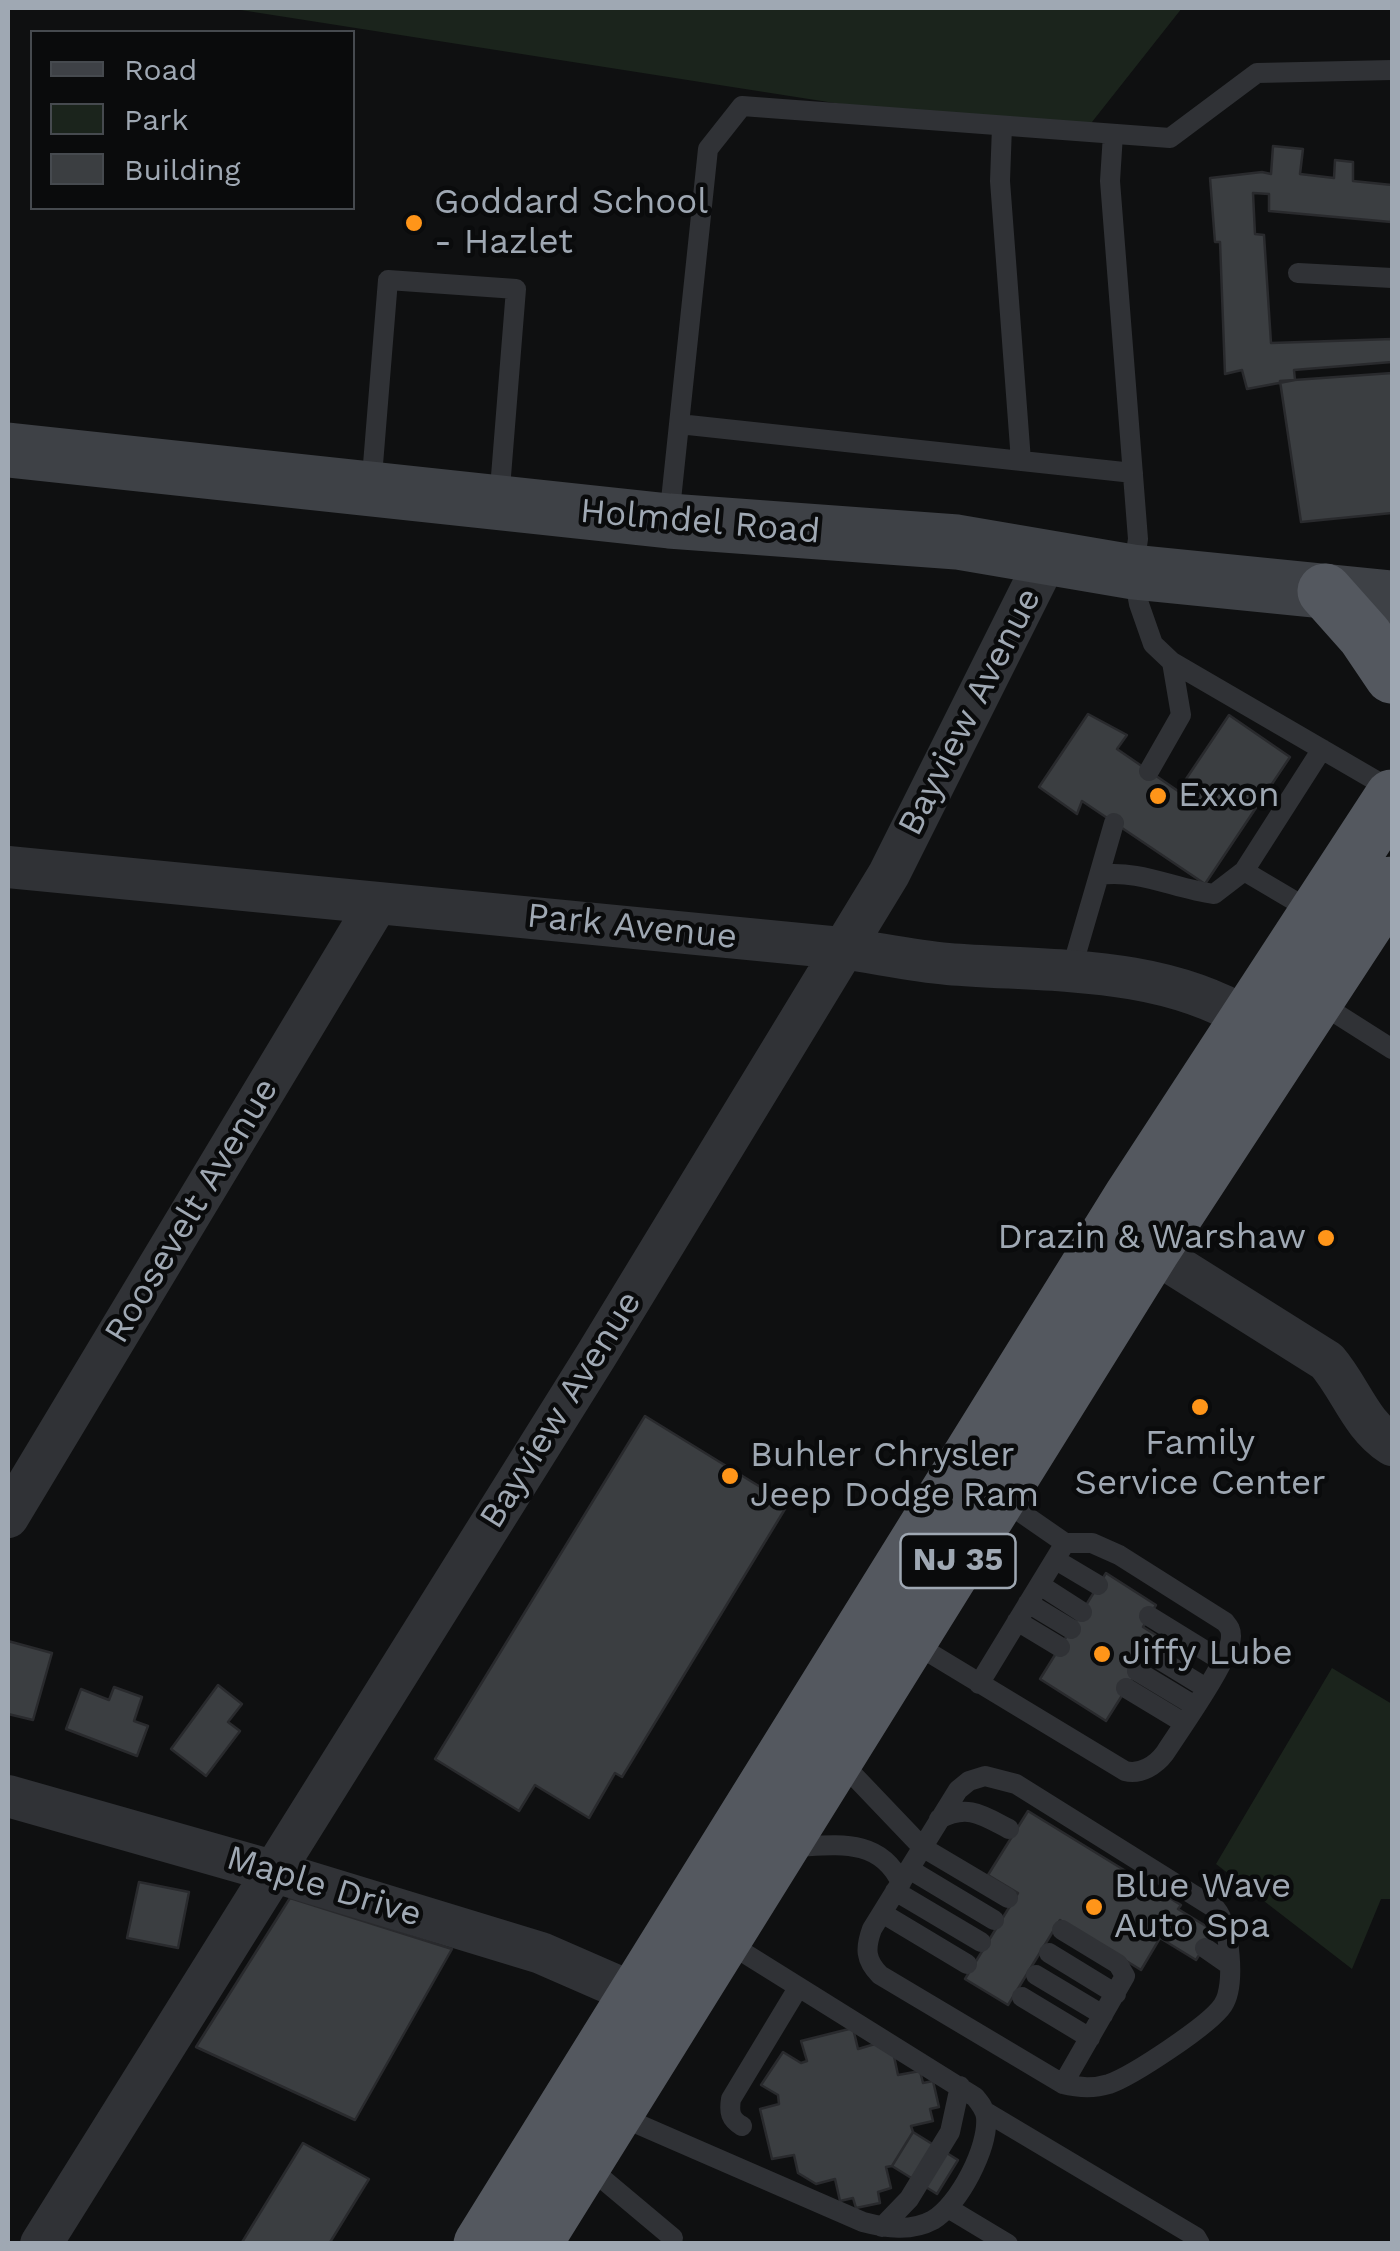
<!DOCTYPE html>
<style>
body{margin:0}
#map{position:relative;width:1400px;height:2251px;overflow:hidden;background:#0f1011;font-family:"Work Sans",sans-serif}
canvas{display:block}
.frame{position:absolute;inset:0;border:10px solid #9fa8b3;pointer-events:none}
.legend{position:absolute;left:30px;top:30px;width:325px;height:180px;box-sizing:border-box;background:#0a0b0c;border:2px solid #464a4f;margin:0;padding:12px 18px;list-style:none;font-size:30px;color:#9fa8b3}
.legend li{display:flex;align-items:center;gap:20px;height:50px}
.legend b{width:50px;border:2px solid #464a4f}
</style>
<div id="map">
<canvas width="1400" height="2251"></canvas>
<div class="frame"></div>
<ul class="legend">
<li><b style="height:12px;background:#3e4146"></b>Road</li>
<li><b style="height:28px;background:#1b241c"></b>Park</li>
<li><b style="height:28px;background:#3b3e41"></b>Building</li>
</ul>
</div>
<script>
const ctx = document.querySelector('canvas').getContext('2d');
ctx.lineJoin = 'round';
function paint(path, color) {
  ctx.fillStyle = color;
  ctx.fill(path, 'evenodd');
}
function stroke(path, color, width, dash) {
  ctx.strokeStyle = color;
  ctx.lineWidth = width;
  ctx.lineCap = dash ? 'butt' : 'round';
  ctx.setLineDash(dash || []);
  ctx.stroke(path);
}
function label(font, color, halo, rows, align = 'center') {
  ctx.font = font + ' "Work Sans",sans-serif';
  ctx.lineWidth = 9;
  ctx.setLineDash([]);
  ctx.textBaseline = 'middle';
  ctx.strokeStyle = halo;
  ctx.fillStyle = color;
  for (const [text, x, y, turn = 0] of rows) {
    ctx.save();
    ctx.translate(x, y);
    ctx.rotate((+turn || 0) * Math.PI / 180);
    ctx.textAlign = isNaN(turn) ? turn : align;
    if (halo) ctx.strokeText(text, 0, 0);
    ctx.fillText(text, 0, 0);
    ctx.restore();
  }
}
const green = new Path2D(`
 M 228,8 L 1182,8 L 1077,141 Z
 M 1332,1668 L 1392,1704 L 1392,1899 L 1381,1899 L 1352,1969 L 1216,1864 Z`);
const building = new Path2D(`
 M 1273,146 L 1303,149 L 1300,174 L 1334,178 L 1335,160 L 1353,162 L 1353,181 L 1392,185 L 1392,208 L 1391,222 L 1269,211 L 1269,194 L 1253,193 L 1255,234 L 1264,235 L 1271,343 L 1392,339 L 1392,362 L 1294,370 L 1295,380 L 1247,389 L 1242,370 L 1225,374 L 1220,242 L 1215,242 L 1210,178 L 1262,172 L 1271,174 Z
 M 1392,373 L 1392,513 L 1301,522 L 1280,381 Z
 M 1088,714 L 1127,735 L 1117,749 L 1178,791 L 1229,715 L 1290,757 L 1205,884 L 1082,801 L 1077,814 L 1039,787 Z
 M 645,1416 L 788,1504 L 622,1777 L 615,1773 L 589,1818 L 535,1785 L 519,1811 L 435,1759 Z
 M 1106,1573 L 1156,1605 L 1143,1627 L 1159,1637 L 1106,1721 L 1040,1679 Z
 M 8,1641 L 52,1653 L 33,1720 L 8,1714 Z
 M 218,1685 L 242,1704 L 228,1722 L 240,1731 L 206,1776 L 171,1749 Z
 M 114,1687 L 142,1697 L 134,1721 L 148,1726 L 137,1756 L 66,1729 L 81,1689 L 109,1700 Z
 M 1028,1811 L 1181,1905 L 1178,1909 L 1214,1931 L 1196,1960 L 1160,1938 L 1141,1970 L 1060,1920 L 1008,2005 L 965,1979 L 1018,1893 L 988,1875 Z
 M 139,1882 L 189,1892 L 178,1948 L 127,1938 Z
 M 290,1898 L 452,1949 L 355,2120 L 196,2047 Z
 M 853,2028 L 858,2049 L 875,2044 L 894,2056 L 898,2075 L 920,2071 L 923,2083 L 933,2081 L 939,2107 L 930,2109 L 933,2121 L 911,2126 L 913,2132 L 892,2166 L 886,2167 L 891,2188 L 878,2192 L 880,2203 L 856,2208 L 853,2198 L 840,2201 L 835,2179 L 816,2184 L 798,2173 L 794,2155 L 772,2159 L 760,2109 L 779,2104 L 778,2095 L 761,2085 L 783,2052 L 801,2063 L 807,2061 L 801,2041 Z
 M 913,2132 L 958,2160 L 937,2194 L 892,2166 Z
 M 303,2143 L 369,2179 L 329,2244 L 241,2244 Z`);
const service = new Path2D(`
 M 1002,126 L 1000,181 L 1021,461
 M 1113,134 L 1110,181 L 1138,539 L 1133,572 L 1139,604 L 1153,644 L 1172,662 L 1392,790
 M 1298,273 L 1392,278
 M 679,424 L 1133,473
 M 371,489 L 388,280 L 516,289 L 499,501
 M 669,519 L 708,149 L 742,106 L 1170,138 L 1257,73 L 1392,70
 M 1149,771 L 1181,715 L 1172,662
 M 1099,875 L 1114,823
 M 1315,913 L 1244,871 L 1322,749
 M 1071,971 L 1099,875 C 1139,869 1175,889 1214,894 L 1244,871
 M 1318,1002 L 1392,1049
 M 1056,1560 L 1098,1585
 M 1040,1585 L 1082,1612
 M 1028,1603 L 1071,1629
 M 1149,1616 L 1222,1661
 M 1017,1621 L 1060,1647
 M 910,1641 L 1125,1771 C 1141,1775 1156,1765 1165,1753 C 1179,1731 1232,1657 1231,1636 C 1231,1629 1229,1627 1225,1622 L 1119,1555 L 1092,1543 L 1065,1543 L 1000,1498
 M 1149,1653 L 1206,1688
 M 1137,1671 L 1195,1706
 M 979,1684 L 1065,1543
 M 1126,1688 L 1184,1723
 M 838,1759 L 922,1847 L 1008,1898
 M 985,1776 L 1016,1784 L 1216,1909 C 1230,1925 1236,1986 1223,2005 C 1210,2025 1132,2076 1109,2084 C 1093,2089 1079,2088 1063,2084 L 880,1975 C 865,1960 865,1948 872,1929 L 958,1790 L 969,1781 Z
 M 939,1819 C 968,1804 982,1815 1009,1829
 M 789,1847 C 832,1846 879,1835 901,1883
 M 909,1869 L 994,1920
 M 895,1891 L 981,1942
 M 882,1913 L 967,1964
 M 1062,1930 L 1118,1964 L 1125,1976 L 1063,2084
 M 1205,1948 L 1228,1964
 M 1049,1953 L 1116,1994
 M 1036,1975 L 1103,2015
 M 1022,1997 L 1090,2038
 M 986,2112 L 1196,2237 L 1200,2244
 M 617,2115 L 863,2222 C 886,2228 911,2232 933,2220 C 959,2205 989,2147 986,2117 C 985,2109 980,2103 975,2097 L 725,1941
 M 742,2126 C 730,2119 729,2112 731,2099 L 798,1988
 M 586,2165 L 673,2238
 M 948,2208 L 1008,2244
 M 882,2227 L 909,2199 L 950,2132 L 960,2086`);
const minor = new Path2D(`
 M 8,867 L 841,948 C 877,953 912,961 948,964 C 1050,972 1158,965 1248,1019
 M 1152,1251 L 1327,1361 C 1351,1389 1360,1424 1392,1445
 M 8,1517 L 376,905
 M 8,1796 L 272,1871 L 541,1953 L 635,1994
 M 41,2244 L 597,1354 L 889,874 L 1047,558`);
const secondary = new Path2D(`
 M 8,450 L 669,521 L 957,542 L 1133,572 L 1392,598`);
const trunk = new Path2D(`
 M 1325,591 L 1365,636 L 1392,676
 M 481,2244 L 1131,1197 L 1392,797
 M 534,2244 L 1152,1251 L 1392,884`);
const markers = [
 [414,223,10,"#ff9519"],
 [1158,796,10,"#ff9519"],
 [1326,1238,10,"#ff9519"],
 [1200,1407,10,"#ff9519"],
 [730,1476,10,"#ff9519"],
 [1102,1654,10,"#ff9519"],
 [1094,1907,10,"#ff9519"]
];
const shields = [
 [958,1561,115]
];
const shieldNames = [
 ["NJ 35",958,1561]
];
const poiNames = [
 ["Goddard School",434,203],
 ["- Hazlet",434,243],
 ["Exxon",1178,796],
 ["Drazin & Warshaw",1306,1238,"right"],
 ["Family",1200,1444,"center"],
 ["Service Center",1200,1484,"center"],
 ["Buhler Chrysler",750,1456],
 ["Jeep Dodge Ram",750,1496],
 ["Jiffy Lube",1122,1654],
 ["Blue Wave",1114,1887],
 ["Auto Spa",1114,1927]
];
const streetNames = [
 ["Holmdel Road",700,522,5],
 ["Bayview Avenue",970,712,-63],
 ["Park Avenue",632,927,6],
 ["Roosevelt Avenue",192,1211,-59],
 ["Bayview Avenue",561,1410,-58],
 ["Maple Drive",324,1887,17]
];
paint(green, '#1b241c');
paint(building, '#3b3e41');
stroke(building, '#292a2d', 2.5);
stroke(service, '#303236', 20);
stroke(minor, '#303236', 42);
stroke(secondary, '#3e4146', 55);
stroke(trunk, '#54585f', 55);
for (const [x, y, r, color] of markers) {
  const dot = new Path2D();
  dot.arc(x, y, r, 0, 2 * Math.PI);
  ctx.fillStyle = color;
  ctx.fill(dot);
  stroke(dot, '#0a0b0c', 4);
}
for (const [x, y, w] of shields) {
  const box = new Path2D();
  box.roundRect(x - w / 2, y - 27, w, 54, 8);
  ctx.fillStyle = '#0a0b0c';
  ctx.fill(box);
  stroke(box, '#9fa8b3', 2.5);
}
label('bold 32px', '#9fa8b3', null, shieldNames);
label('35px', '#9fa8b3', '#0a0b0c', poiNames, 'left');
label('35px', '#9fa8b3', '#0a0b0c', streetNames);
</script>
